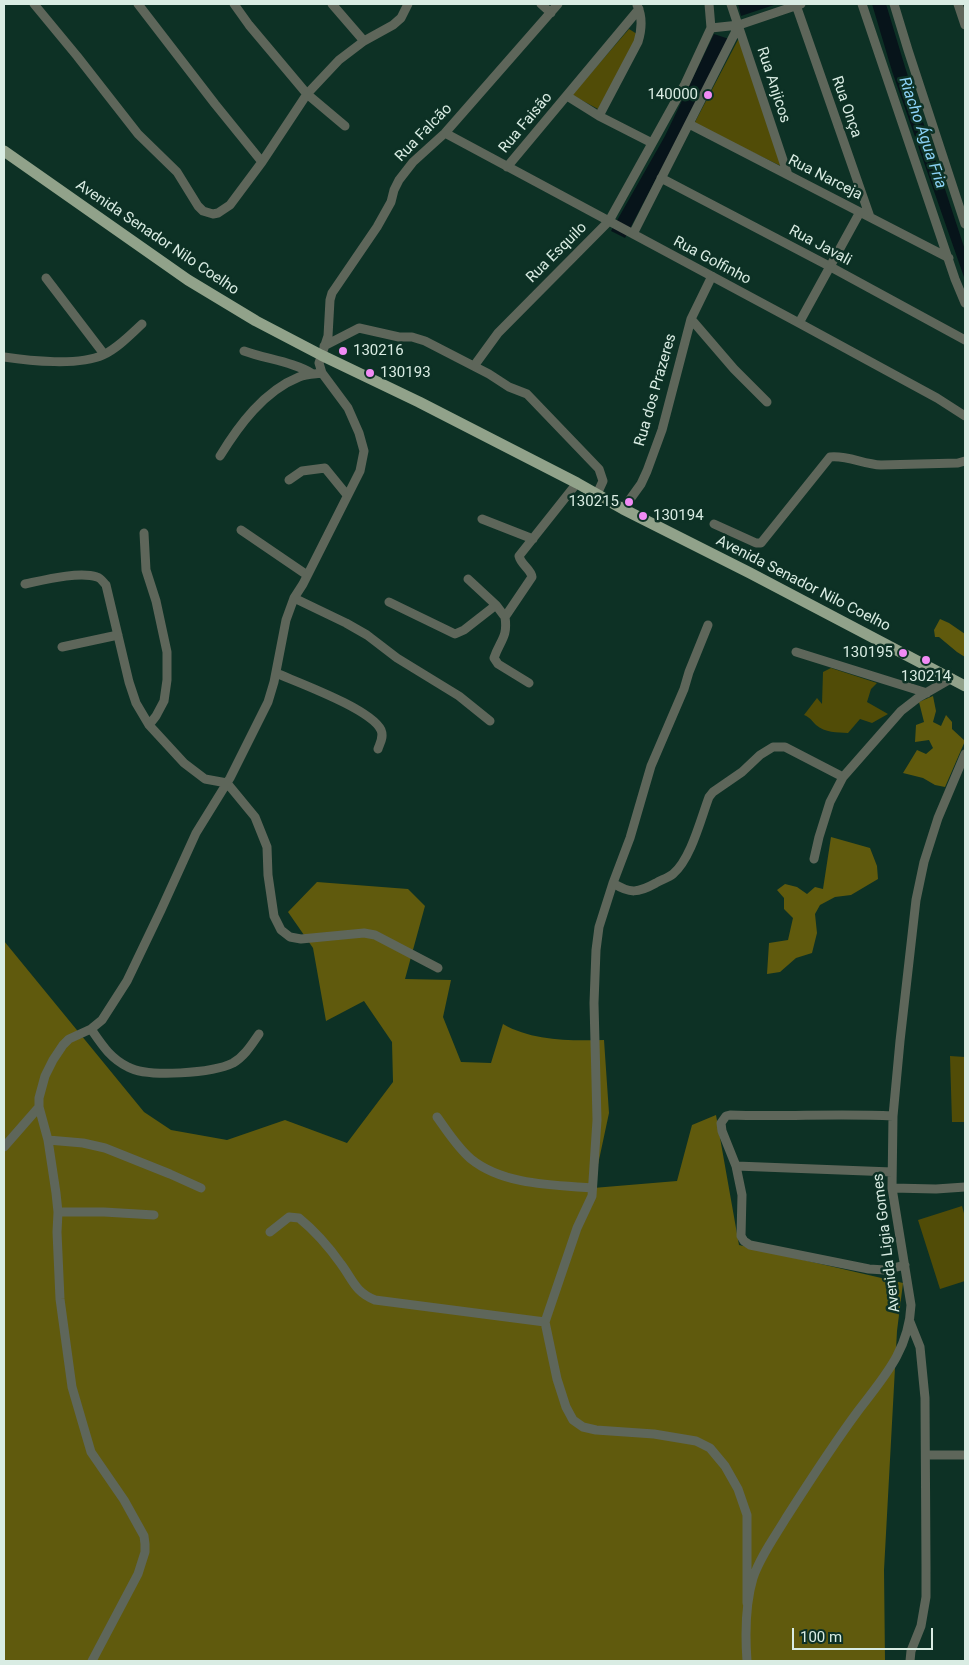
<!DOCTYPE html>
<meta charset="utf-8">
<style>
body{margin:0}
#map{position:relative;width:969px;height:1665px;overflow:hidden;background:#0d3125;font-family:Roboto,sans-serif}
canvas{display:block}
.frame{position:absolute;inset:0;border:5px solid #d9ece3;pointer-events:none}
.scale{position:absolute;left:792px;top:1628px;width:141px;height:22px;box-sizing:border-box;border:2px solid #d9ece3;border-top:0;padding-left:6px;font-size:15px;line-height:18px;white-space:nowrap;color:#d9ece3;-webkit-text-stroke:4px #0d3125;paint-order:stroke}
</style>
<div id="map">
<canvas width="969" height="1665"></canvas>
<div class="frame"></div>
<div class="scale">100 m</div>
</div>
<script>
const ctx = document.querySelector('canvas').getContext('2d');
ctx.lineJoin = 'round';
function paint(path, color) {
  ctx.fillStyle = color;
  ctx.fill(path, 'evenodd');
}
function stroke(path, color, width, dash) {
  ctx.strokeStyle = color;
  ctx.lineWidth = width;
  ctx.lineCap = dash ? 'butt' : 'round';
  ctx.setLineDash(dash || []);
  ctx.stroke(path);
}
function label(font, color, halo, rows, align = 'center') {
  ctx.font = font + ' Roboto,sans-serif';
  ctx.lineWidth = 5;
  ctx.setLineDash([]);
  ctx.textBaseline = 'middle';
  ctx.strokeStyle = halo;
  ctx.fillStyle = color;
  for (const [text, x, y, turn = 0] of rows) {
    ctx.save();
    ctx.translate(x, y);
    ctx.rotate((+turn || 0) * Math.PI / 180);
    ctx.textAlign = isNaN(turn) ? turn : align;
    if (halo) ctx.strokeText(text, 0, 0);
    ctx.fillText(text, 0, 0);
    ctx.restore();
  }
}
const green = new Path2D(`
 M 629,29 L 637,34 L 632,50 L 598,109 L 572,95 Z
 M 740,36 L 783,167 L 694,124 Z
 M 831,668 L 877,683 L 871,689 L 867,702 L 888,714 L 872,723 L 860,719 L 848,733 C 837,732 825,733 816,725 C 811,720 811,718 804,715 L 817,698 L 822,704 L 823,672 Z
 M 950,1056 L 965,1057 L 965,1122 L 952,1122 Z
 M 962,1206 L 965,1217 L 965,1281 L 940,1289 L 918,1220 Z`);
const forest = new Path2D(`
 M 940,619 L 949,623 L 965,634 L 965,657 L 957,652 L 939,637 L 935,637 L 934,630 Z
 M 933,696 L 936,711 L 933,722 L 941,726 L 946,715 L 952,722 L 952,729 L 965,741 L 945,787 L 935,785 L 923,778 L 903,773 L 917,750 L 926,754 L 933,748 L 929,740 L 915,742 L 916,725 L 924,722 L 919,702 Z
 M 831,837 L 870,848 L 877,866 L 878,879 L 851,895 L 835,897 L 820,905 L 815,914 L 817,933 L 812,953 L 796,958 L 780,972 L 767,974 L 769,943 L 788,940 L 793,918 L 784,909 L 784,898 L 777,890 L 785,884 L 797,887 L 807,894 L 815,887 L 823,889 Z
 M 317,882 L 408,889 L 425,906 L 405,979 L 451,980 L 443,1017 L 461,1062 L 491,1063 L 503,1024 C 532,1041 571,1041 604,1040 L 609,1113 L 593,1188 L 677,1181 L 692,1125 L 716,1115 L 739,1245 L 903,1283 L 897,1331 L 884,1570 L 885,1661 L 4,1661 L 4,941 L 144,1112 L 171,1130 L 227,1140 L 285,1120 L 347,1143 L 393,1082 L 392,1042 L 364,1001 L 326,1021 L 313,948 L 288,912 Z`);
const water = new Path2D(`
 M 738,4 L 777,4 L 741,16 Z
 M 872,4 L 886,4 L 905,67 L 965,250 L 965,280 L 892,71 Z
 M 714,34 L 729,39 L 625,238 L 611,231 L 665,136 Z`);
const minor = new Path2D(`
 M 34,4 L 77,56 L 138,134 L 177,172 L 198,206 L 203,211 L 213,214 L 218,213 L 230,205 L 262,162 L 307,94 L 339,60 L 364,41 L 393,25 L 401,18 L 408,4
 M 138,4 L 215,104 L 262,162
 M 234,4 L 249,25 L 307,94 L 345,126
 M 332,4 L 364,41
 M 541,4 L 551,13
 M 731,4 L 788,175
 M 862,4 L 955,279 L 965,303
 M 894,4 L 908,50 L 965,224
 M 958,4 L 965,25
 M 796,5 L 870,217
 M 711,28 L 739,25 L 801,4
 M 567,96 L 599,116 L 652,143
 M 599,116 L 638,42 C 642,29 643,17 637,5
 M 689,124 L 949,258
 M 445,133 L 799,323 L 937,398 L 965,416
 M 507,167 L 639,9
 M 661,178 L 829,266 L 965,340
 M 633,234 L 739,25
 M 46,278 L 104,354
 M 691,319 L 734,369 L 767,402
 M 799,323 L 860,212
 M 324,346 L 359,328 L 399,337 L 412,337 L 425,341 L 489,374 L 509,387 L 527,394 L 599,469 L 603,481 L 597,494
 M 244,351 C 266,359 294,362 313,374
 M 4,357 C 30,361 79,366 103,355 C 118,348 130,335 142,324
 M 474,366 L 498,333 L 609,221 L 685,84 L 711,28 L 709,4
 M 220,456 C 239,425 264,391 299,377 C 306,374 315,374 322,373
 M 289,480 L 302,471 L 325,468 L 347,495
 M 623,509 L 641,484 L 647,471 L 662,430 L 691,319 L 712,276
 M 482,519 L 533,539
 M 714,524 L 756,543 L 761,543 L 830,457 C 847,455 863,464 881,465 L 958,463 L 965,461
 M 241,530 L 307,575
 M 144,533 L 146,570 L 156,601 L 167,652 L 167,680 L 164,701 L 156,716 L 149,725
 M 468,579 L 496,605
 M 25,584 C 44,580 79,571 97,577 C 101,578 103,582 106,585 L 129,682 L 136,703 L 149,725 L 184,763 L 205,779 L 227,783 L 255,817 L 267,847 L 268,875 L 274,916 L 281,930 L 290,937 L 301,939 L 364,933 L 375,935 L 438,968
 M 294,598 L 346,623 L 367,635 L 397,658 L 459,696 L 490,721
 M 389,602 L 455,634 L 464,630 L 496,605 L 505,617
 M 708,625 L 689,672 L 684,689 L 651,766 L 630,838 L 613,883 L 599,927 L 596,950 L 594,1003 L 597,1120 L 592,1196 L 577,1228 L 545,1322 L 557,1379 L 566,1407 L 573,1420 L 583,1427 L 596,1430 L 654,1434 L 696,1441 L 710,1448 L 725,1466 L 738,1489 L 747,1515 L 747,1603
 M 62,647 L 118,635
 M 796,652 L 927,693
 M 276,673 C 299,683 371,709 381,730 C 384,737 380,743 378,749
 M 529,683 L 498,664 L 494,658 C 500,640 508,638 505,617 L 532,577 C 531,569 521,565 519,556 L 577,483
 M 814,859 L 819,837 L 830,802 L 843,777 L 901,711 L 919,697 L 952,678
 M 613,883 C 630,894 638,893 656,883 C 661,880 668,878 673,874 C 691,859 701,818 709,797 L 713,792 L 742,772 L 760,755 L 773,747 L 785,747 L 843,777
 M 91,1029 C 102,1045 110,1058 128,1067 C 148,1078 213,1073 233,1063 C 245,1056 252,1044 259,1034
 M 893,1116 C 839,1113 785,1117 730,1115 L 726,1116 L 721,1123 L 722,1131 L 736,1166 L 742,1195 L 741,1236 L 744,1241 L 750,1245 L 869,1269 L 885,1270 L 905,1265
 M 437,1117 C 448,1132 457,1147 471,1159 C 503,1185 553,1185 592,1188
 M 48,1140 L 83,1143 L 105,1148 L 170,1174 L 201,1188
 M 4,1147 L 39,1107
 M 736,1166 L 892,1172
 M 892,1188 L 936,1189 L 965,1187
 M 58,1212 L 104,1212 L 154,1215
 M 270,1232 L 289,1217 L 299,1218 C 315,1231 329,1247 341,1264 C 353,1280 355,1292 375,1300 L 545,1322
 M 910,1322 L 920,1347 L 925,1398 L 926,1567 L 926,1597 L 921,1626 L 911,1651 L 910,1661
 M 926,1455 L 965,1455
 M 92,1661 L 138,1574 L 145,1552 L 145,1544 L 144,1536 L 124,1500 L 91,1452 L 72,1387 L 60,1299 L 57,1232 L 58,1212 L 56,1193 L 48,1140 L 39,1107 L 39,1098 L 45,1076 L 53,1060 L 63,1045 L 69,1039 L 91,1029 L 102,1020 L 127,981 L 161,910 L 196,833 L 230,778 L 268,702 L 274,682 L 286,620 L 294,598 L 303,584 L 360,471 L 364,451 L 359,433 L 348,408 L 322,373 L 319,363 L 328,336 L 330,300 L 332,293 L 377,227 L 391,202 L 394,190 L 399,180 L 413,162 L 445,133 L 558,4
 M 747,1661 C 745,1633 745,1605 753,1578 C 760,1557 774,1538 786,1518 C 809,1482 832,1446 858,1411 C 884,1377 909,1350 911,1305 L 892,1188 L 893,1116 L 900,1041 L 916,900 L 924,862 L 938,818 L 965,754`);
const major = new Path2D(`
 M 4,151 L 188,280 L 256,321 L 321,355 L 419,402 L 577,483 L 623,509 L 750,573 L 965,686`);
const markers = [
 [708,95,5,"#f18bf5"],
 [343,351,5,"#f18bf5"],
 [370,373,5,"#f18bf5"],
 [629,502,5,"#f18bf5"],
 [643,516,5,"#f18bf5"],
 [903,653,5,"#f18bf5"],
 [926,660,5,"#f18bf5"]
];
const streetNames = [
 ["Rua Anjicos",773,85,72],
 ["Rua Onça",846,107,71],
 ["Rua Faisão",526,123,-50],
 ["Rua Falcão",424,133,-46],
 ["Rua Narceja",825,178,27],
 ["Avenida Senador Nilo Coelho",157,238,34],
 ["Rua Javali",820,246,28],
 ["Rua Esquilo",557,253,-45],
 ["Rua Golfinho",712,261,28],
 ["Rua dos Prazeres",656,390,-74],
 ["Avenida Senador Nilo Coelho",803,584,27],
 ["Avenida Ligia Gomes",887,1243,-97]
];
const poiNames = [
 ["140000",698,95],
 ["130216",353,351,"left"],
 ["130193",380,373,"left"],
 ["130215",619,502],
 ["130194",653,516,"left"],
 ["130195",893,653],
 ["130214",926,677,"center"]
];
const waterNames = [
 ["Riacho Água Fria",922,133,71]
];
paint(green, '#514c07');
paint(forest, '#605a0d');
paint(water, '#07141a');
stroke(minor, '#5e665a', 9);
stroke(major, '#91a28a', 11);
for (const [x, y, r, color] of markers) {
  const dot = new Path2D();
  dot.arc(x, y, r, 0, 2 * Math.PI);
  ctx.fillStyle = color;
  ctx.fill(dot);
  stroke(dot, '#0d3125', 2);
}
label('15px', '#d9ece3', '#0d3125', streetNames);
label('15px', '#d9ece3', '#0d3125', poiNames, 'right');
label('italic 16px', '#8bd2f6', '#0d3125', waterNames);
</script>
